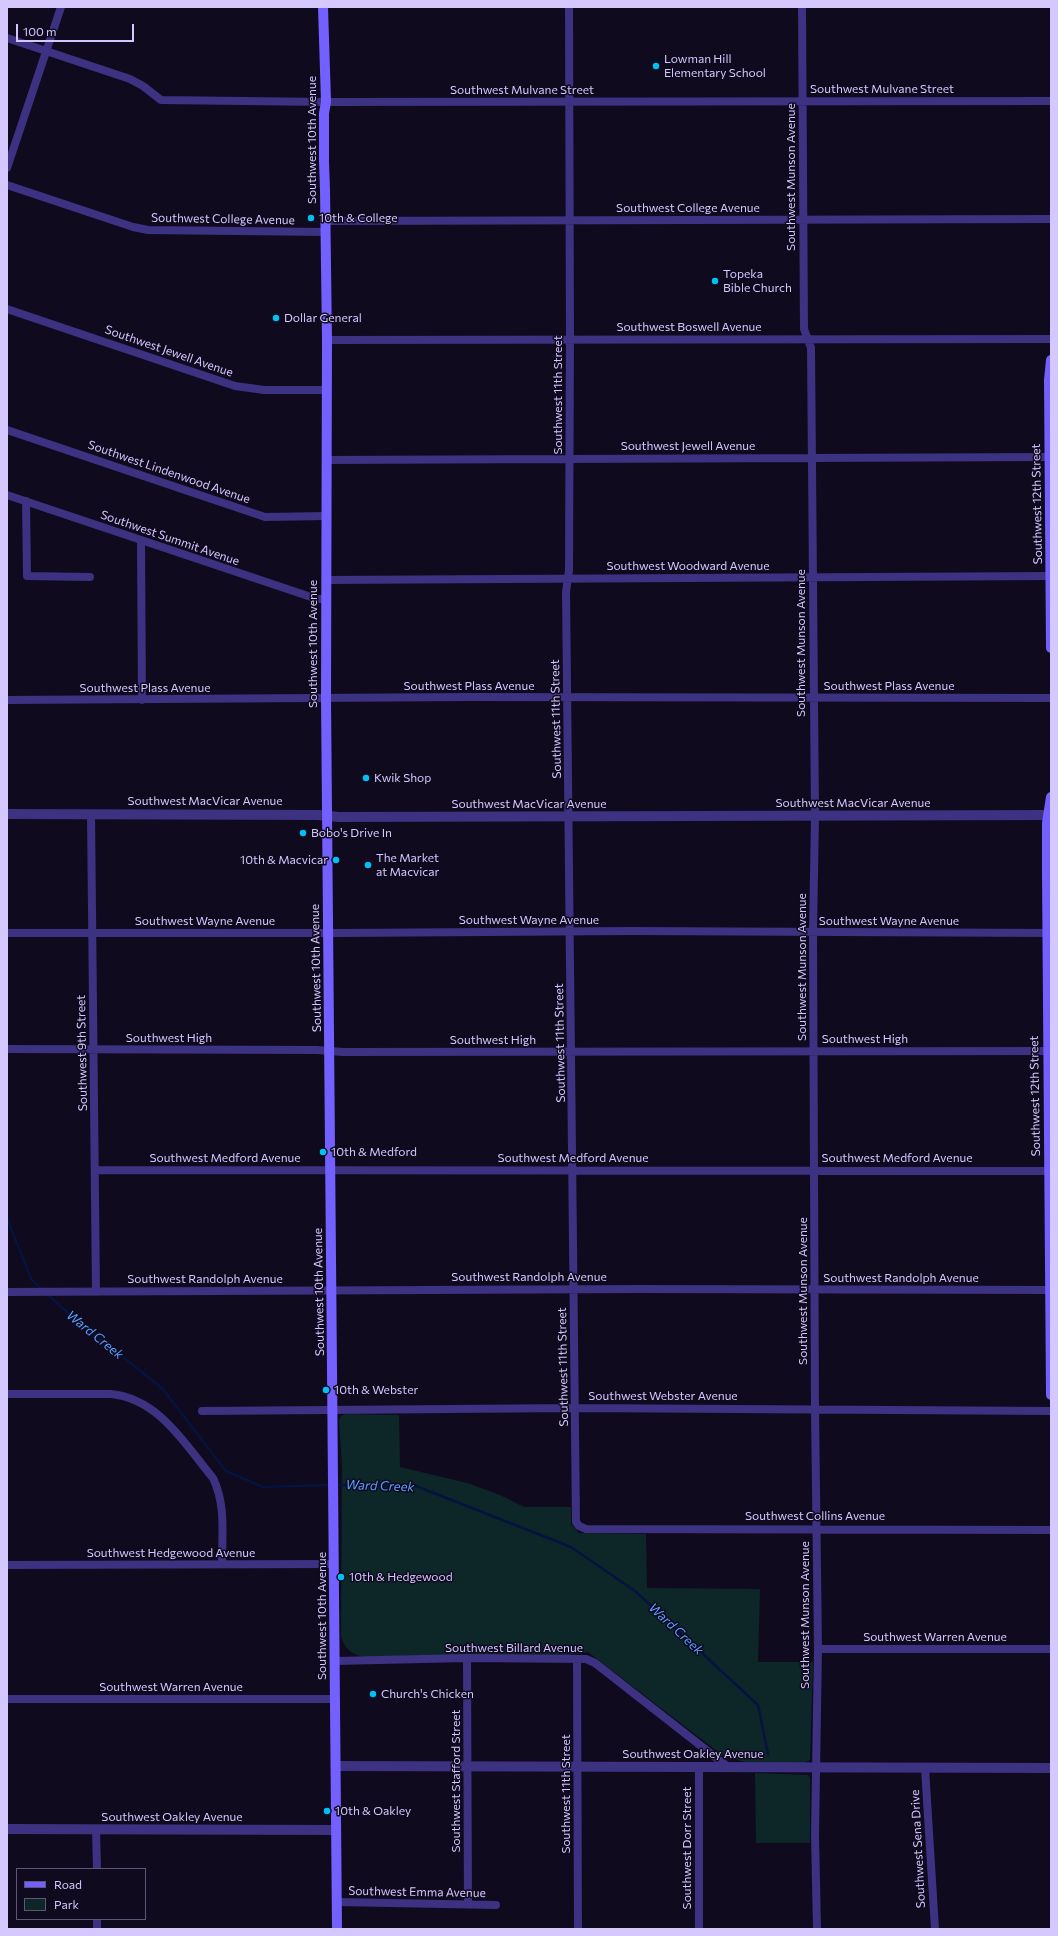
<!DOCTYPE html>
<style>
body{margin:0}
#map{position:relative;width:1058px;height:1936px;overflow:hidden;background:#100a1f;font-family:Commissioner,sans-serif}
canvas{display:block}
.frame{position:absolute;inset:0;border:8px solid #d4c8ff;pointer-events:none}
.legend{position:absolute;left:16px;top:1868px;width:130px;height:52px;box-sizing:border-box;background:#100a1f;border:1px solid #5e5679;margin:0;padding:5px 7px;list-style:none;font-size:12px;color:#d4c8ff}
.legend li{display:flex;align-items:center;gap:8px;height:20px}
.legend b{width:20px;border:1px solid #5e5679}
.scale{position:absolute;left:16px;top:24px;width:118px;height:18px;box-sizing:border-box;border:2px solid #d4c8ff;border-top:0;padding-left:5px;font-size:12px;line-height:14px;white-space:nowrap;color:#d4c8ff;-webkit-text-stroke:3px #100a1f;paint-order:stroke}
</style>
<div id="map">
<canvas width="1058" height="1936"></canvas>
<div class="frame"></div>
<ul class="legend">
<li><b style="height:5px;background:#745fff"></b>Road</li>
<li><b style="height:11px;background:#0d2729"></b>Park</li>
</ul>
<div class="scale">100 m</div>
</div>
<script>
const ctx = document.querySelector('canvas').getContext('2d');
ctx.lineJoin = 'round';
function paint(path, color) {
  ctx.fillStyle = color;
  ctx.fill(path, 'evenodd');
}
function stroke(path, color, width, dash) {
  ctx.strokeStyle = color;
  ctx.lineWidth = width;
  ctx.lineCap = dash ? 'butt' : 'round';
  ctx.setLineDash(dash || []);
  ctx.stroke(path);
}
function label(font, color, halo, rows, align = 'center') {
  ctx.font = font + ' Commissioner,sans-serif';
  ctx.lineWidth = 3;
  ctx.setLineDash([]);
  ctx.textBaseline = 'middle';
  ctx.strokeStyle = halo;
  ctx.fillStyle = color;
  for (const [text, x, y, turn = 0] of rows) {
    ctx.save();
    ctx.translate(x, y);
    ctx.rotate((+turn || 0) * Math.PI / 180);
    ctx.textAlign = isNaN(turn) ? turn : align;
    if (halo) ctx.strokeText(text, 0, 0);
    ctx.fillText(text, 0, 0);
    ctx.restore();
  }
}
const green = new Path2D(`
 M 346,1414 L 399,1415 L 400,1467 L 467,1483 L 500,1495 L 524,1507 L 571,1507 L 571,1524 L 579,1533 L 646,1534 L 647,1588 L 760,1589 L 758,1662 L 813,1662 L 810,1760 L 804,1763 L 748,1763 L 722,1755 L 588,1652 L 562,1656 L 364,1657 C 352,1655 344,1648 341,1636 L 342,1466 L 339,1421 L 341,1416 Z
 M 755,1773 L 808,1775 L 810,1778 L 810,1843 L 756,1843 Z`);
const stream = new Path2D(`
 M 7,1218 L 31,1279 L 42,1289
 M 47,1294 L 76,1320 L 162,1388 L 226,1471 L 263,1487 L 330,1485
 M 335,1485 L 416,1486 L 571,1547 L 635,1591 L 758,1705 L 768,1754`);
const minor = new Path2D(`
 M 569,7 L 570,339 L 569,570 L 566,592 L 576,1522 L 579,1526 L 586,1529 L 1051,1530
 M 802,7 L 804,329 L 811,348 L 815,816 L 813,933 L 815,1409 L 818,1649 L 815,1834 L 817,1929
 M 7,38 L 130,79 L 143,86 L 161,100 L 326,102 L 1051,101
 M 7,168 L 61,7
 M 7,185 L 133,227 L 148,230 L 326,232
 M 326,221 L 1051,219
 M 7,309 L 235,386 L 264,390 L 327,390
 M 327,340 L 1051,339
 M 7,430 L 265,517 L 326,516
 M 326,460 L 1051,457
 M 7,495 L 317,599 L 326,599
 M 26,501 L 27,576 L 90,577
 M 141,541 L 142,700
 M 326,580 L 1051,576
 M 7,700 L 467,697 L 1051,698
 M 91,814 L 96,1292
 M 7,933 L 340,933 L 631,931 L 1051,933
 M 7,1049 L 317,1050 L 343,1052 L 1051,1051
 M 95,1170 L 1051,1171
 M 7,1292 L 638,1289 L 1051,1290
 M 7,1394 L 111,1394 C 159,1399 184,1443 213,1478 C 226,1505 222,1534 222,1564
 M 202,1411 L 575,1408 L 1051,1411
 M 7,1565 L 334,1564
 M 818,1649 L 1051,1649
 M 467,1658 L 468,1904
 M 577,1660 L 578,1929
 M 335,1661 L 467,1658 L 586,1659 L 595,1663 L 728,1767
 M 7,1699 L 335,1699
 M 699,1767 L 699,1929
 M 925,1768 L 935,1929
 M 96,1830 L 97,1869
 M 337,1902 L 496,1905
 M 97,1919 L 97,1929`);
const tertiary = new Path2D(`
 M 7,814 L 318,815 L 339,817 L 1051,815
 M 336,1766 L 1051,1768
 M 7,1829 L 336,1830`);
const secondary = new Path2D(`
 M 323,7 L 326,102 L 324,113 L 324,162 L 325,190 L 327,340 L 326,699 L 337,1929
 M 1051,360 L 1049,380 L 1051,648
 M 1051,797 L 1047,823 L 1047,874 L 1051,1395`);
const markers = [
 [656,66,4,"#00c1f3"],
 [311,218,4,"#00c1f3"],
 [715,281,4,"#00c1f3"],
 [276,318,4,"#00c1f3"],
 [366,778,4,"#00c1f3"],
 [303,833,4,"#00c1f3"],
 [336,860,4,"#00c1f3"],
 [368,865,4,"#00c1f3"],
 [323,1152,4,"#00c1f3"],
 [326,1390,4,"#00c1f3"],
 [341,1577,4,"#00c1f3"],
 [373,1694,4,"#00c1f3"],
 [327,1811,4,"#00c1f3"]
];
const poiNames = [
 ["Lowman Hill",664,59],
 ["Elementary School",664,73],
 ["10th & College",319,218],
 ["Topeka",723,274],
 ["Bible Church",723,288],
 ["Dollar General",284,318],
 ["Kwik Shop",374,778],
 ["Bobo's Drive In",311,833],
 ["The Market",376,858],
 ["at Macvicar",376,872],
 ["10th & Macvicar",328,860,"right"],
 ["10th & Medford",331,1152],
 ["10th & Webster",334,1390],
 ["10th & Hedgewood",349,1577],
 ["Church's Chicken",381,1694],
 ["10th & Oakley",335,1811]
];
const streetNames = [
 ["Southwest Mulvane Street",882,89],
 ["Southwest Mulvane Street",522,90],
 ["Southwest 10th Avenue",312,140,-90],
 ["Southwest Munson Avenue",791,177,-90],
 ["Southwest College Avenue",688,208],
 ["Southwest College Avenue",223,219,1],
 ["Southwest Boswell Avenue",689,327],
 ["Southwest Jewell Avenue",169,351,19],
 ["Southwest 11th Street",558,395,-90],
 ["Southwest Jewell Avenue",688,446],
 ["Southwest Lindenwood Avenue",169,472,19],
 ["Southwest 12th Street",1037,504,-91],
 ["Southwest Summit Avenue",170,538,19],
 ["Southwest Woodward Avenue",688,566],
 ["Southwest Munson Avenue",801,643,-90],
 ["Southwest 10th Avenue",313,644,-90],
 ["Southwest Plass Avenue",469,686],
 ["Southwest Plass Avenue",889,686],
 ["Southwest Plass Avenue",145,688],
 ["Southwest 11th Street",556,719,-91],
 ["Southwest MacVicar Avenue",205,801],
 ["Southwest MacVicar Avenue",853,803],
 ["Southwest MacVicar Avenue",529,804],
 ["Southwest Wayne Avenue",529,920],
 ["Southwest Wayne Avenue",205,921],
 ["Southwest Wayne Avenue",889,921],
 ["Southwest Munson Avenue",802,967,-90],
 ["Southwest 10th Avenue",316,968,-91],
 ["Southwest High",169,1038],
 ["Southwest High",865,1039],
 ["Southwest High",493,1040],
 ["Southwest 11th Street",560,1043,-91],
 ["Southwest 9th Street",82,1053,-91],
 ["Southwest 12th Street",1035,1096,-91],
 ["Southwest Medford Avenue",225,1158],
 ["Southwest Medford Avenue",573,1158],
 ["Southwest Medford Avenue",897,1158],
 ["Southwest Randolph Avenue",529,1277],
 ["Southwest Randolph Avenue",901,1278],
 ["Southwest Randolph Avenue",205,1279],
 ["Southwest Munson Avenue",803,1291,-90],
 ["Southwest 10th Avenue",319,1292,-91],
 ["Southwest 11th Street",563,1367,-91],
 ["Southwest Webster Avenue",663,1396],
 ["Southwest Collins Avenue",815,1516],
 ["Southwest Hedgewood Avenue",171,1553],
 ["Southwest Munson Avenue",805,1615,-90],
 ["Southwest 10th Avenue",322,1616,-90],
 ["Southwest Warren Avenue",935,1637],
 ["Southwest Billard Avenue",514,1648],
 ["Southwest Warren Avenue",171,1687],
 ["Southwest Oakley Avenue",693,1754],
 ["Southwest Stafford Street",456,1781,-90],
 ["Southwest 11th Street",566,1794,-90],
 ["Southwest Oakley Avenue",172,1817],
 ["Southwest Dorr Street",687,1848,-90],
 ["Southwest Sena Drive",918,1849,-93],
 ["Southwest Emma Avenue",417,1892,1]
];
const waterNames = [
 ["Ward Creek",95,1335,39],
 ["Ward Creek",380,1486,2],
 ["Ward Creek",676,1629,43]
];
paint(green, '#0d2729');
stroke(stream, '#05133e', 2.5);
stroke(minor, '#3d3182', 8);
stroke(tertiary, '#3d3182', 10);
stroke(secondary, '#745fff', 10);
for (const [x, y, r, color] of markers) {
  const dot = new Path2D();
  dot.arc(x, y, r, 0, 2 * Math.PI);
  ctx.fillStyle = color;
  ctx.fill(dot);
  stroke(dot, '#100a1f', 1.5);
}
label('12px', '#d4c8ff', '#100a1f', poiNames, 'left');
label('12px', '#d4c8ff', '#100a1f', streetNames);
label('italic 13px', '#569fff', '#100a1f', waterNames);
</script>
